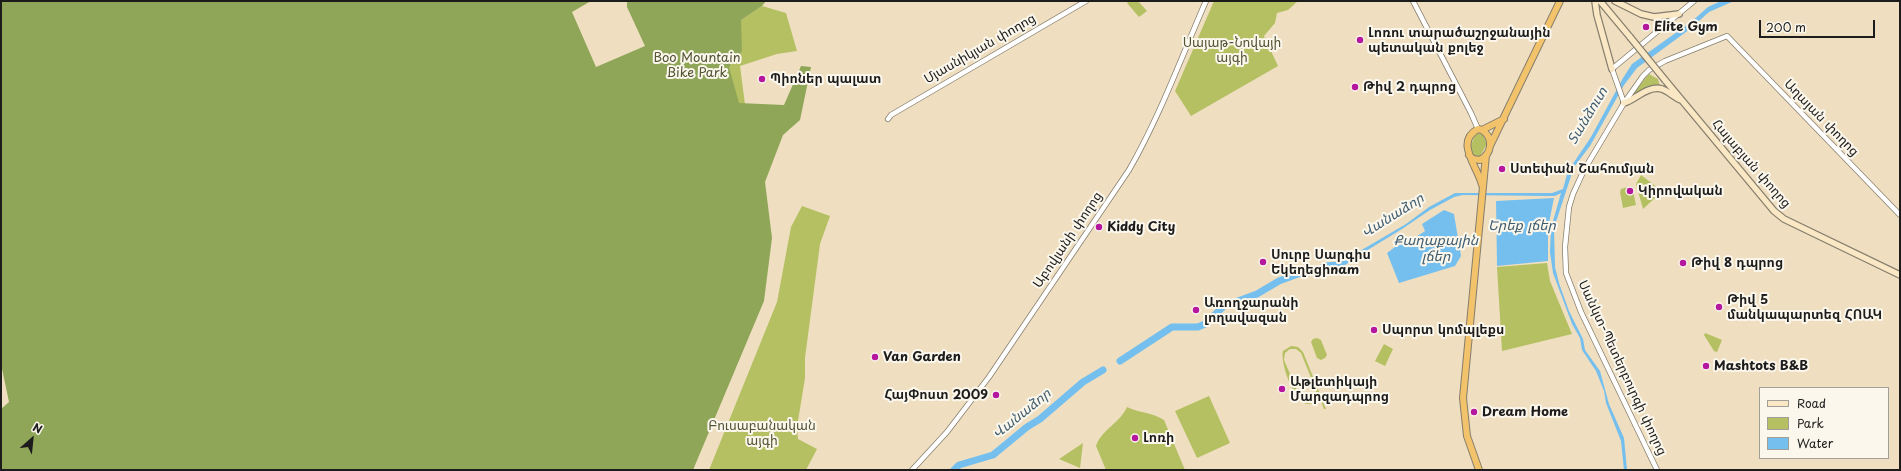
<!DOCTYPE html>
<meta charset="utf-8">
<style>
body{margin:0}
#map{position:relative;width:1901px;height:471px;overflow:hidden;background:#efdfc0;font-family:"Playpen Sans",sans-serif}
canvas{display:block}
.frame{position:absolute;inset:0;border:2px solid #1c1c1c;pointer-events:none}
.legend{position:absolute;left:1759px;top:387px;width:130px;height:72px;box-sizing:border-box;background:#fbf7ec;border:1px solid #a29f99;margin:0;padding:5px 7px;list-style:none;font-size:12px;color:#1c1c1c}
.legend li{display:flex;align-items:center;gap:8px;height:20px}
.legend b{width:20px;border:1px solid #a29f99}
.north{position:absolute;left:12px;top:419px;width:40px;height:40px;-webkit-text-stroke:3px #fbf7ec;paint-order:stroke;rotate:27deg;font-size:11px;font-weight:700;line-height:16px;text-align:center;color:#1c1c1c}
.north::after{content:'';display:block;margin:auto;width:14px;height:18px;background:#1c1c1c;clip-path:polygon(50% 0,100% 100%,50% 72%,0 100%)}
.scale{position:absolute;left:1759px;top:20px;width:116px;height:18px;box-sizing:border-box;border:2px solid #1c1c1c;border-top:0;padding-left:5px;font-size:12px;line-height:14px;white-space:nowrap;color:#1c1c1c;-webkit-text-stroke:3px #fbf7ec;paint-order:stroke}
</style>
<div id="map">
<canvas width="1901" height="471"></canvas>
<div class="frame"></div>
<ul class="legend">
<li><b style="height:5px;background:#fae7c3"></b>Road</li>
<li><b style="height:11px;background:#b4c062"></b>Park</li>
<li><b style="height:11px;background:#75bfee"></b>Water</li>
</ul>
<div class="north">N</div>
<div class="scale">200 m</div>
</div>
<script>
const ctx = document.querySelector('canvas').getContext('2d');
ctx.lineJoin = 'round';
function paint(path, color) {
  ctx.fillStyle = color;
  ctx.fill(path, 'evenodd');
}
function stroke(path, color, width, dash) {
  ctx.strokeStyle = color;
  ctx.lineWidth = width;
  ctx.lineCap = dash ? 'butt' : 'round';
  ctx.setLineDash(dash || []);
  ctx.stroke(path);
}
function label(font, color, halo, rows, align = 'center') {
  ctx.font = font + ' "Playpen Sans","Noto Sans Armenian",sans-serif';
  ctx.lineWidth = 4;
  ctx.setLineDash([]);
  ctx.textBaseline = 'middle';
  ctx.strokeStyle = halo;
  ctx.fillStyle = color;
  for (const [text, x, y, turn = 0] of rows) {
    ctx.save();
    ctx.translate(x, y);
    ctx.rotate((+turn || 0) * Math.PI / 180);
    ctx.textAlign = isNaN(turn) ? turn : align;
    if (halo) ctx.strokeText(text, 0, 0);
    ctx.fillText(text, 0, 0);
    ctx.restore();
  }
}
const green = new Path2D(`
 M 1129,1 L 1138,1 L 1147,11 L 1139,17 L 1127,3 Z
 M 1214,1 L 1298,1 L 1288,10 L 1277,13 L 1275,23 L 1264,36 L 1278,66 L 1191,116 L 1175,91 Z
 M 762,6 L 786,13 L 797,51 L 777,54 L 740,66 L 747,120 L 655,48 L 724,31 Z
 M 1649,74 L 1658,79 L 1660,87 L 1633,97 L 1633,93 Z
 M 1482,132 L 1487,144 L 1479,158 L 1473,156 L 1470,148 L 1475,135 Z
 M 1641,175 L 1658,188 L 1654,195 L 1655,198 L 1643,209 L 1636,184 Z
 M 1632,186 L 1636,205 L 1623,208 L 1620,192 L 1621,189 Z
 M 802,206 L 830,216 L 820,244 L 805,358 L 805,378 L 797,427 L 798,439 L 817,449 L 806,470 L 709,470 L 777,302 L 791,227 Z
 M 1547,263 L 1550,281 L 1572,334 L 1502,351 L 1497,267 Z
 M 1705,333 L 1722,340 L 1717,352 L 1714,351 L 1704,335 Z
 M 1317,338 L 1321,340 L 1327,355 L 1325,358 L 1321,360 L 1317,358 L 1311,342 L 1313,339 Z
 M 1384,344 L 1393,349 L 1385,366 L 1375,361 Z
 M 1291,346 L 1298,347 L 1303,352 L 1326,409 L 1324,409 L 1319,396 C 1300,426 1279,362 1283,351 ZM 1290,349 L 1296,349 L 1301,353 L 1316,390 L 1316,397 L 1311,401 L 1305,401 L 1300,397 L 1284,360 L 1285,353 Z
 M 1209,396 L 1230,443 L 1197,458 L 1175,411 Z
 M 1127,407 C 1139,413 1152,412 1164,420 L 1185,470 L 1106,470 L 1096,446 C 1102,429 1120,423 1127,407 Z
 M 1083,443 L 1080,468 L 1059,459 Z`);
const forest = new Path2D(`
 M 1,1 L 591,1 L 572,12 L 596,67 L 645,46 L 627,7 L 627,1 L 766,1 L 762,6 L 741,20 L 742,51 L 729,67 L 739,103 L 784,105 L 801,66 L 811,67 L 800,120 L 783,135 L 765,182 L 772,238 L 764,301 L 693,470 L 1,470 L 1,409 L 9,402 L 1,364 Z`);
const water = new Path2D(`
 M 1721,1 L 1734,1 L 1709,12 L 1690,29 L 1637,68 L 1624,85 L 1590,146 L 1574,167 L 1554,228 L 1555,267 L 1559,283 L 1569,311 L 1583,339 L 1585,350 L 1600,371 L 1609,404 L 1624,438 L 1627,470 L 1624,470 L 1621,441 L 1606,403 L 1604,391 L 1596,371 L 1582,350 L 1580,338 L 1572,324 L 1553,273 L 1550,252 L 1551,228 L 1561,193 L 1555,196 L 1544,196 L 1463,195 L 1454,197 L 1430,210 L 1402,229 L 1348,262 L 1340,266 L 1336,265 L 1406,224 L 1429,207 L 1455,193 L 1552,193 L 1563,189 L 1568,171 L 1591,137 L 1623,78 L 1632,64 L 1691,22 L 1708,7 Z
 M 1554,198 L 1548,228 L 1548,261 L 1497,266 L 1496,201 Z
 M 1444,210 L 1454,214 L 1461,256 L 1455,266 L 1399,283 L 1387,253 L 1395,247 L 1410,241 L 1425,231 L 1422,224 Z`);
const river = new Path2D(`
 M 1120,361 L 1172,327 L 1198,327 L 1205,324 L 1224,306 L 1257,294 L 1279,281 L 1298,274 L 1315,272 L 1325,266 L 1338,265 L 1345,261
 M 954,470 L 959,465 L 993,455 L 1027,427 L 1040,419 L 1083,382 L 1103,370`);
const tertiary = new Path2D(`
 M 1413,1 L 1471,113 L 1478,129
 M 1624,103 L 1612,69 L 1694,1
 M 888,119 L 891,115 L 1086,1
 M 912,470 L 947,432 L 989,377 L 1129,170 C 1160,116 1181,58 1206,1
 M 1657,470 L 1581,312 L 1566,273 L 1565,247 L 1569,207 L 1573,194 L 1584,170 L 1624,103 L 1643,76 L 1649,70 L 1665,61 L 1727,36 L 1900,215`);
const secondary = new Path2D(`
 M 1595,1 L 1597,15 L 1612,69
 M 1600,1 L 1630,37
 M 1615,1 L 1641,14 L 1654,17 L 1679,14
 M 1665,80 L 1774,211 L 1784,219 L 1900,275
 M 1624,103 C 1635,100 1648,85 1662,89 C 1668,91 1674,97 1681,100`);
const trunk = new Path2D(`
 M 1482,130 L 1504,119
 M 1490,146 L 1560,1
 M 1469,155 L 1473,159 L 1480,160 C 1492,154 1494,138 1482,130 L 1478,129 C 1454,142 1478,167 1482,185
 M 1479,470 L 1467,436 L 1463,398 L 1486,155`);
const secondaryBridge = new Path2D(`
 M 1630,37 L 1665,80`);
const markers = [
 [1646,27,4,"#b5179e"],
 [1360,40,4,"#b5179e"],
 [762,79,4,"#b5179e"],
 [1355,87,4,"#b5179e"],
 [1502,169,4,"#b5179e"],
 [1630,191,4,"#b5179e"],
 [1099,227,4,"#b5179e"],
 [1263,262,4,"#b5179e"],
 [1683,263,4,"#b5179e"],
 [1719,307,4,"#b5179e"],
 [1196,310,4,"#b5179e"],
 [1374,330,4,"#b5179e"],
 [875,357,4,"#b5179e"],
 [1706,366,4,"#b5179e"],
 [1282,389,4,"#b5179e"],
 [996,395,4,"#b5179e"],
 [1474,412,4,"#b5179e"],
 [1135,438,4,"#b5179e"]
];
const poiNames = [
 ["Elite Gym",1654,27],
 ["Լոռու տարածաշրջանային",1368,33],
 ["պետական քոլեջ",1368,48],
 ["Պիոներ պալատ",770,79],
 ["Թիվ 2 դպրոց",1363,87],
 ["Ստեփան Շահումյան",1510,169],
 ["Կիրովական",1638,191],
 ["Kiddy City",1107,227],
 ["Սուրբ Սարգիս",1271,255],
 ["Եկեղեցիnam",1271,270],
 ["Թիվ 8 դպրոց",1691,263],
 ["Թիվ 5",1727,300],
 ["մանկապարտեզ ՀՈԱԿ",1727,315],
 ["Առողջարանի",1204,303],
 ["լողավազան",1204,318],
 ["Սպորտ կոմպլեքս",1382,330],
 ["Van Garden",883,357],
 ["Mashtots B&B",1714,366],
 ["Աթլետիկայի",1290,382],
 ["Մարզադպրոց",1290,397],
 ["ՀայՓոստ 2009",988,395,"right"],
 ["Dream Home",1482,412],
 ["Լոռի",1143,438]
];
const parkNames = [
 ["Սայաթ-Նովայի",1232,43],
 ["այգի",1232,58],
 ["Boo Mountain",697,58],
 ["Bike Park",697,73],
 ["Բուսաբանական",762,426],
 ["այգի",762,441]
];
const streetNames = [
 ["Մյասնիկյան փողոց",980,49,-30],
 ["Աղայան փողոց",1821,118,46],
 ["Հալաբյան փողոց",1751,164,49],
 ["Աբովյանի փողոց",1068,240,-56],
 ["Սանկտ-Պետերբուրգի փողոց",1622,368,65]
];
const waterNames = [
 ["Տանձուտ",1588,116,-59],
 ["Վանաձոր",1393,216,-32],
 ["Երեք լճեր",1522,226],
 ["Քաղաքային",1436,241],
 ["լճեր",1436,257],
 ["Վանաձոր",1022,414,-39]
];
paint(green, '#b4c062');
paint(forest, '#8fa658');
paint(water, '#75bfee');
stroke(river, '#75bfee', 7);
stroke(tertiary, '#867e6e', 6);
stroke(secondary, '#867e6e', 8);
stroke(trunk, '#867e6e', 8);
stroke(tertiary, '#fff', 4.5);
stroke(secondary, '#fae7c3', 5.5);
stroke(trunk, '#f2c36a', 6);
stroke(secondaryBridge, '#867e6e', 8, []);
stroke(secondaryBridge, '#fae7c3', 5.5);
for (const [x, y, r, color] of markers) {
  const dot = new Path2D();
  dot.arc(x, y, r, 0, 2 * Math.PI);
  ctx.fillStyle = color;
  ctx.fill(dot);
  stroke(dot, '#fbf7ec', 1.5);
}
label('bold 13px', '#1c1c1c', '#fbf7ec', poiNames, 'left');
label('13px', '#515534', '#fbf7ec', parkNames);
label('13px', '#1c1c1c', '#fbf7ec', streetNames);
label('italic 14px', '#405d70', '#fbf7ec', waterNames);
</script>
